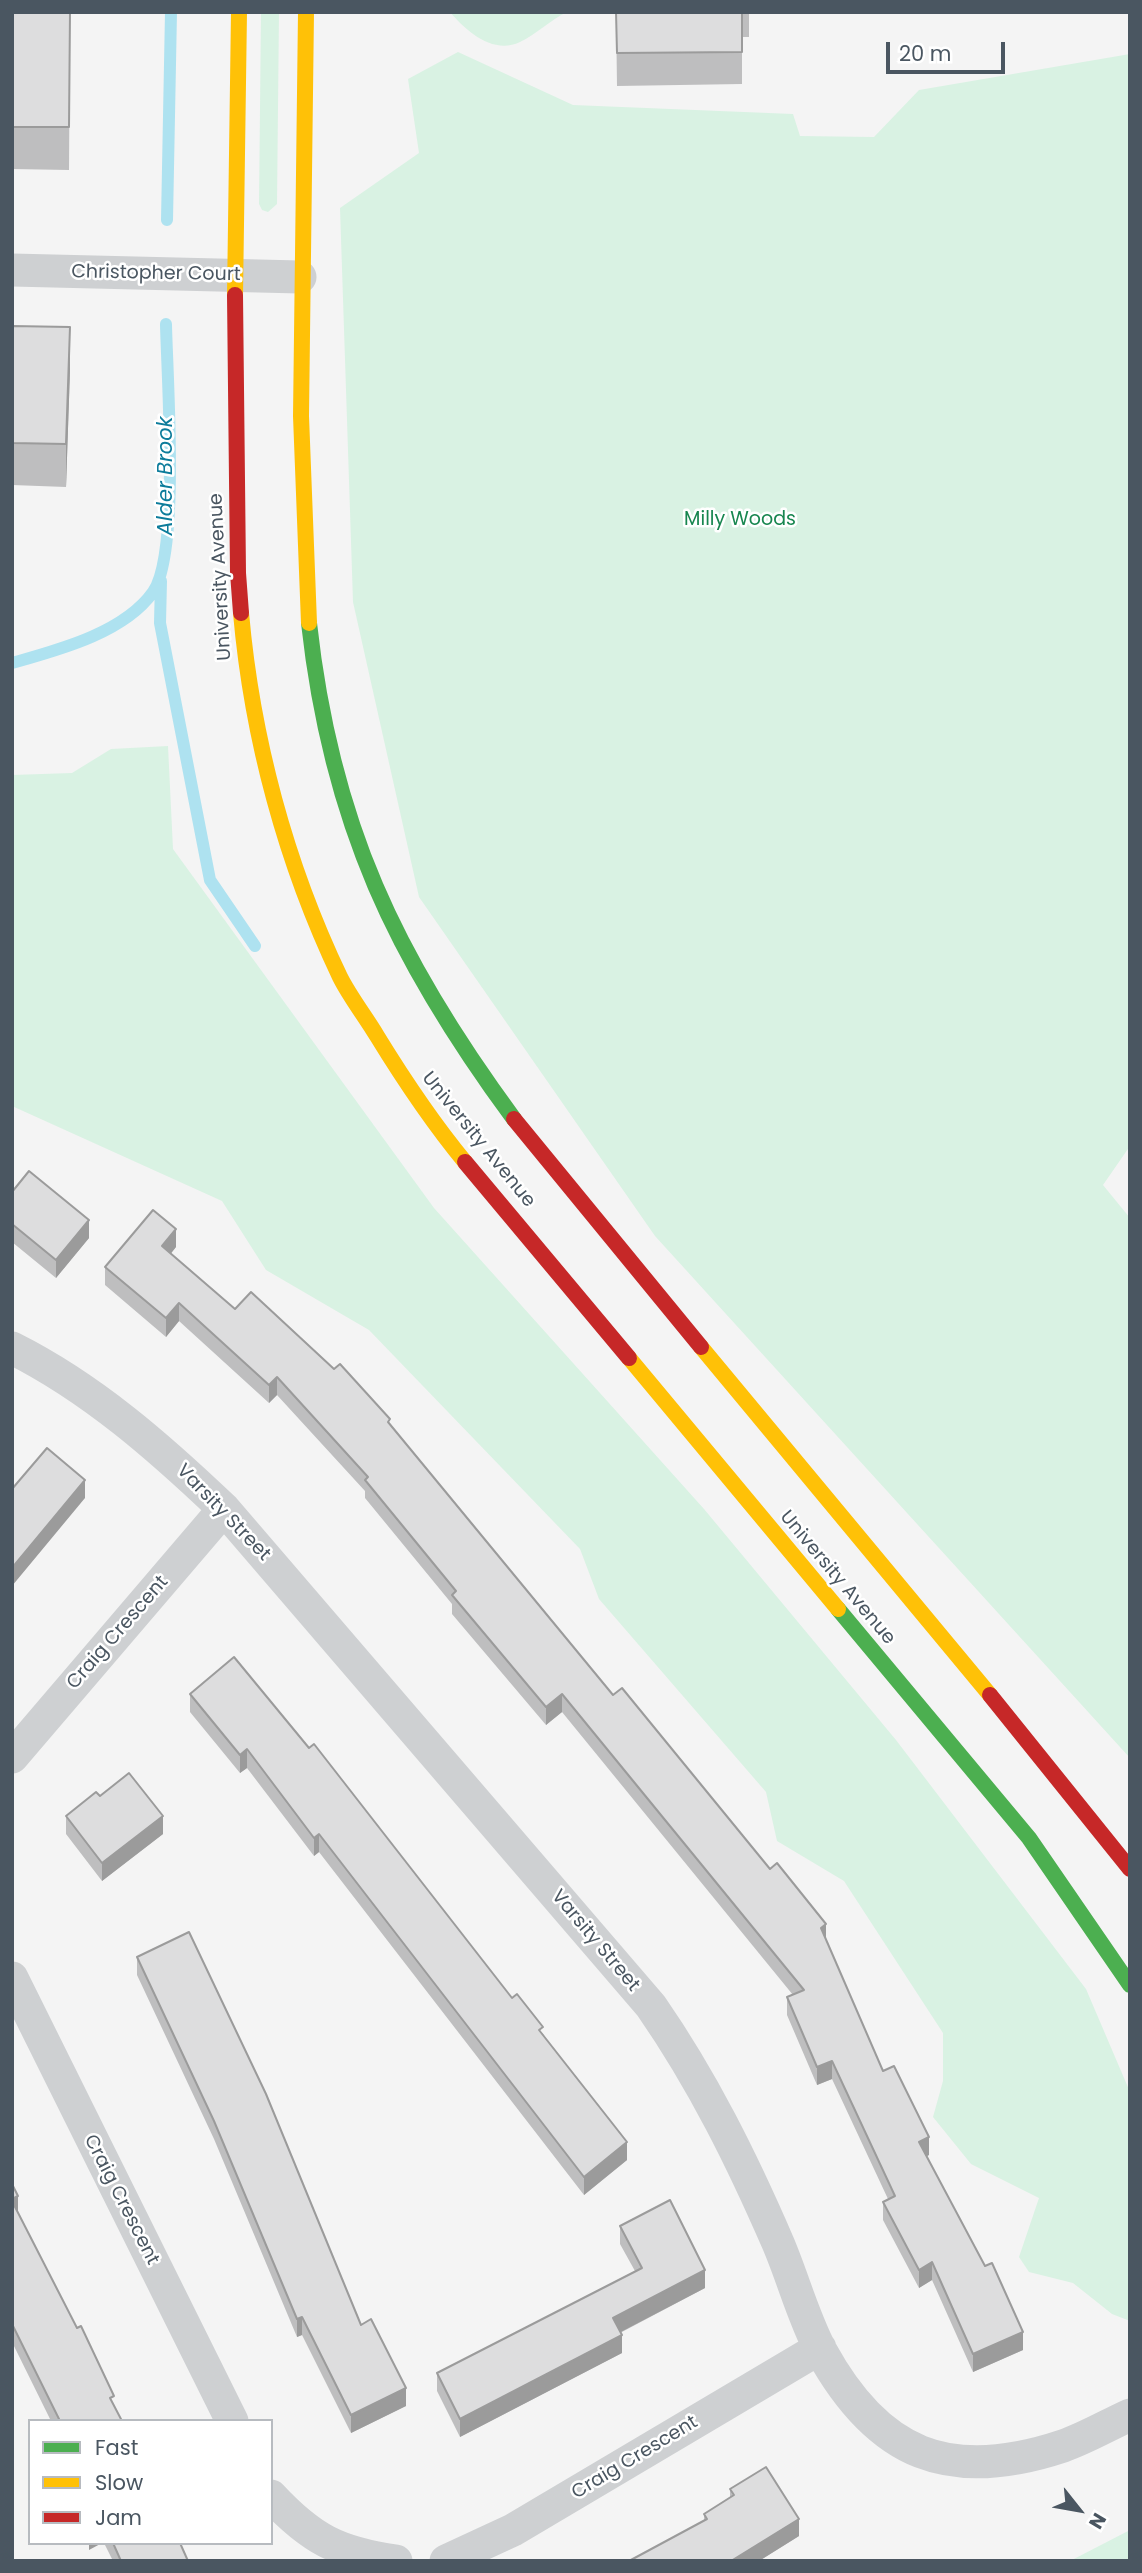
<!DOCTYPE html>
<style>
body{margin:0}
#map{position:relative;width:1142px;height:2573px;overflow:hidden;background:#f4f4f4;font-family:Poppins,sans-serif}
canvas{display:block}
.frame{position:absolute;inset:0;border:14px solid #4a5661;pointer-events:none}
.legend{position:absolute;left:28px;top:2419px;width:245px;height:126px;box-sizing:border-box;background:#fff;border:2px solid #b7bbc0;margin:0;padding:9px 12px;list-style:none;font-size:21px;color:#4a5661}
.legend li{display:flex;align-items:center;gap:14px;height:35px}
.legend b{width:35px;border:2px solid #b7bbc0}
.north{position:absolute;left:1044px;top:2475px;width:70px;height:70px;-webkit-text-stroke:5px #fff;paint-order:stroke;rotate:121deg;font-size:19px;font-weight:700;line-height:28px;text-align:center;color:#4a5661}
.north::after{content:'';display:block;margin:auto;width:24px;height:32px;background:#4a5661;clip-path:polygon(50% 0,100% 100%,50% 72%,0 100%)}
.scale{position:absolute;left:886px;top:42px;width:119px;height:32px;box-sizing:border-box;border:4px solid #4a5661;border-top:0;padding-left:9px;font-size:21px;line-height:24px;white-space:nowrap;color:#4a5661;-webkit-text-stroke:5px #fff;paint-order:stroke}
</style>
<div id="map">
<canvas width="1142" height="2573"></canvas>
<div class="frame"></div>
<ul class="legend">
<li><b style="height:9px;background:#4caf50"></b>Fast</li>
<li><b style="height:9px;background:#ffc107"></b>Slow</li>
<li><b style="height:9px;background:#c62828"></b>Jam</li>
</ul>
<div class="north">N</div>
<div class="scale">20 m</div>
</div>
<script>
const ctx = document.querySelector('canvas').getContext('2d');
ctx.lineJoin = 'round';
function paint(path, color) {
  ctx.fillStyle = color;
  ctx.fill(path, 'evenodd');
}
function stroke(path, color, width, dash) {
  ctx.strokeStyle = color;
  ctx.lineWidth = width;
  ctx.lineCap = dash ? 'butt' : 'round';
  ctx.setLineDash(dash || []);
  ctx.stroke(path);
}
function label(font, color, halo, rows, align = 'center') {
  ctx.font = font + ' Poppins,sans-serif';
  ctx.lineWidth = 5;
  ctx.setLineDash([]);
  ctx.textBaseline = 'middle';
  ctx.strokeStyle = halo;
  ctx.fillStyle = color;
  for (const [text, x, y, turn = 0] of rows) {
    ctx.save();
    ctx.translate(x, y);
    ctx.rotate((+turn || 0) * Math.PI / 180);
    ctx.textAlign = isNaN(turn) ? turn : align;
    if (halo) ctx.strokeText(text, 0, 0);
    ctx.fillText(text, 0, 0);
    ctx.restore();
  }
}
const green = new Path2D(`
 M 261,12 L 279,12 L 277,204 L 268,212 L 262,210 L 259,204 Z
 M 450,12 L 567,12 C 550,20 537,34 520,42 C 493,55 466,31 450,12 Z
 M 458,52 L 573,105 L 793,114 L 800,136 L 874,137 L 919,90 L 1130,54 L 1130,1146 L 1103,1185 L 1130,1218 L 1130,1758 L 655,1236 L 419,897 L 353,602 L 340,208 L 419,153 L 408,79 Z
 M 168,746 L 173,849 L 434,1208 L 704,1509 L 896,1740 L 1086,1989 L 1130,2092 L 1130,2321 L 1112,2314 L 1073,2283 L 1029,2272 L 1019,2257 L 1039,2198 L 971,2164 L 933,2117 L 943,2081 L 943,2033 L 844,1881 L 777,1841 L 766,1792 L 599,1599 L 580,1549 L 369,1330 L 266,1270 L 222,1201 L 12,1106 L 12,775 L 72,773 L 111,749 Z
 M 1130,2530 L 1130,2561 L 1070,2561 Z`);
const stream = new Path2D(`
 M 167,220 L 171,12
 M 161,581 L 160,623 L 210,880 L 255,946
 M 12,663 C 58,650 124,633 153,592 C 180,553 167,378 166,324`);
const street = new Path2D(`
 M 12,270 L 300,277
 M 12,1348 C 92,1388 160,1448 224,1509 L 651,2006 C 703,2081 742,2160 778,2243 C 793,2278 803,2317 821,2351 C 878,2455 949,2484 1063,2446 C 1086,2438 1108,2425 1130,2415
 M 12,1757 L 224,1509
 M 12,1978 L 232,2421
 M 271,2496 C 311,2539 338,2553 396,2561
 M 446,2561 L 513,2530 L 820,2348`);
const fast = new Path2D(`
 M 309,623 C 331,823 396,959 514,1119
 M 838,1609 L 1029,1838 L 1130,1985`);
const slow = new Path2D(`
 M 306,12 L 301,416 L 309,623
 M 235,295 L 239,12
 M 241,613 C 252,738 286,864 340,977 C 350,997 365,1016 377,1036 C 404,1080 432,1122 465,1162
 M 701,1347 L 990,1695
 M 629,1358 L 838,1609`);
const jam = new Path2D(`
 M 235,295 L 238,573 L 241,613
 M 514,1119 L 701,1347
 M 465,1162 L 629,1358
 M 990,1695 L 1130,1869`);
const wall = new Path2D(`
 M 12,12 L 70,12 L 69,170 L 12,169 Z
 M 616,12 L 749,12 L 749,37 L 742,37 L 742,84 L 617,86 Z
 M 12,326 L 70,370 L 66,487 L 12,485 Z
 M 12,1192 L 89,1238 L 56,1278 L 12,1242 Z
 M 176,1247 L 170,1254 L 235,1309 L 390,1426 L 613,1695 L 826,1940 L 883,2071 L 929,2155 L 927,2156 L 1023,2350 L 973,2372 L 932,2280 L 919,2288 L 883,2220 L 883,2202 L 888,2199 L 832,2079 L 817,2085 L 787,2015 L 787,1997 L 793,1995 L 562,1712 L 546,1725 L 452,1614 L 452,1604 L 365,1498 L 365,1491 L 277,1395 L 269,1403 L 179,1321 L 166,1337 L 105,1285 L 105,1267 Z
 M 190,1694 L 512,1998 L 543,2034 L 627,2160 L 584,2195 L 319,1852 L 314,1856 L 247,1768 L 240,1773 L 190,1712 Z
 M 100,1796 L 163,1834 L 102,1881 L 66,1834 L 66,1816 Z
 M 137,1957 L 361,2325 L 406,2406 L 351,2433 L 302,2335 L 297,2337 L 214,2139 L 137,1975 Z
 M 12,2184 L 18,2213 L 122,2421 L 51,2421 L 12,2342 Z
 M 620,2226 L 705,2288 L 620,2333 L 622,2353 L 460,2437 L 437,2391 L 437,2373 L 635,2271 L 620,2244 Z
 M 730,2489 L 799,2536 L 759,2561 L 629,2561 L 704,2521 L 704,2514 L 730,2497 Z
 M 104,2543 L 180,2543 L 188,2561 L 113,2561 Z`);
const shadedWall = new Path2D(`
 M 70,327 L 70,370 L 66,487 L 66,444 Z
 M 89,1220 L 89,1238 L 56,1278 L 56,1260 Z
 M 176,1229 L 176,1247 L 162,1265 L 162,1246 Z
 M 179,1303 L 179,1321 L 166,1337 L 166,1318 Z
 M 277,1377 L 277,1395 L 269,1403 L 269,1385 Z
 M 85,1480 L 85,1498 L 12,1586 L 12,1568 Z
 M 562,1694 L 562,1712 L 546,1725 L 546,1707 Z
 M 247,1749 L 247,1768 L 240,1773 L 240,1755 Z
 M 163,1816 L 163,1834 L 102,1881 L 102,1863 Z
 M 319,1834 L 319,1852 L 314,1856 L 314,1838 Z
 M 826,1924 L 826,1943 L 821,1928 Z
 M 832,2061 L 832,2079 L 817,2085 L 817,2067 Z
 M 929,2137 L 929,2155 L 919,2160 L 919,2142 Z
 M 627,2142 L 627,2160 L 584,2195 L 584,2177 Z
 M 18,2196 L 18,2214 L 12,2217 L 12,2199 Z
 M 932,2262 L 932,2280 L 919,2288 L 919,2270 Z
 M 705,2270 L 705,2288 L 613,2336 L 613,2318 Z
 M 302,2317 L 302,2335 L 297,2337 L 297,2319 Z
 M 1023,2332 L 1023,2350 L 973,2372 L 973,2354 Z
 M 622,2335 L 622,2353 L 460,2437 L 460,2419 Z
 M 406,2388 L 406,2406 L 351,2433 L 351,2415 Z
 M 799,2519 L 799,2536 L 759,2561 L 731,2561 Z
 M 89,2543 L 102,2543 L 89,2550 Z`);
const building = new Path2D(`
 M 12,12 L 70,12 L 69,127 L 12,127 Z
 M 616,12 L 742,12 L 742,52 L 617,53 Z
 M 12,326 L 70,327 L 66,444 L 12,443 Z
 M 29,1171 L 89,1220 L 56,1260 L 12,1224 L 12,1192 Z
 M 153,1210 L 176,1229 L 162,1246 L 235,1309 L 251,1292 L 334,1369 L 340,1364 L 390,1419 L 388,1422 L 613,1695 L 622,1688 L 770,1869 L 777,1863 L 826,1924 L 821,1928 L 883,2071 L 894,2066 L 929,2137 L 919,2142 L 985,2266 L 992,2263 L 1023,2332 L 973,2354 L 932,2262 L 919,2270 L 883,2202 L 895,2196 L 832,2061 L 817,2067 L 787,1997 L 804,1990 L 562,1694 L 546,1707 L 452,1595 L 456,1591 L 365,1480 L 368,1477 L 277,1377 L 269,1385 L 179,1303 L 166,1318 L 105,1267 Z
 M 47,1448 L 85,1480 L 12,1568 L 12,1489 Z
 M 234,1657 L 309,1748 L 314,1744 L 512,1998 L 517,1994 L 543,2027 L 539,2030 L 627,2142 L 584,2177 L 319,1834 L 314,1838 L 247,1749 L 240,1755 L 190,1694 Z
 M 129,1773 L 163,1816 L 102,1863 L 66,1816 L 96,1792 L 100,1796 Z
 M 189,1932 L 266,2094 L 361,2325 L 371,2319 L 406,2388 L 351,2415 L 302,2317 L 297,2319 L 214,2121 L 137,1957 Z
 M 12,2184 L 18,2196 L 12,2199 Z
 M 670,2200 L 705,2270 L 613,2318 L 622,2335 L 460,2419 L 437,2373 L 642,2268 L 620,2226 Z
 M 12,2201 L 77,2328 L 81,2326 L 114,2396 L 110,2398 L 122,2421 L 60,2421 L 12,2324 Z
 M 766,2467 L 799,2519 L 731,2561 L 629,2561 L 707,2519 L 704,2514 L 734,2495 L 730,2489 Z
 M 113,2543 L 180,2543 L 188,2561 L 121,2561 Z`);
const streetNames = [
 ["Christopher Court",156,274,1],
 ["University Avenue",221,577,-93],
 ["University Avenue",478,1140,51],
 ["Varsity Street",223,1513,46],
 ["University Avenue",837,1578,50],
 ["Craig Crescent",118,1633,-49],
 ["Varsity Street",595,1941,50],
 ["Craig Crescent",121,2200,63],
 ["Craig Crescent",635,2458,-31]
];
const parkNames = [
 ["Milly Woods",740,520]
];
const waterNames = [
 ["Alder Brook",167,476,-90]
];
paint(green, '#d9f2e3');
stroke(stream, '#aee2f0', 12);
stroke(street, '#ced0d2', 33);
stroke(fast, '#4caf50', 16);
stroke(slow, '#ffc107', 16);
stroke(jam, '#c62828', 16);
paint(wall, '#bebebf');
paint(shadedWall, '#9b9b9b');
paint(building, '#ddddde');
stroke(building, '#9b9b9b', 2);
label('19px', '#4a5661', '#fff', streetNames);
label('19px', '#17864f', '#fff', parkNames);
label('italic 21px', '#0c7c9b', '#fff', waterNames);
</script>
